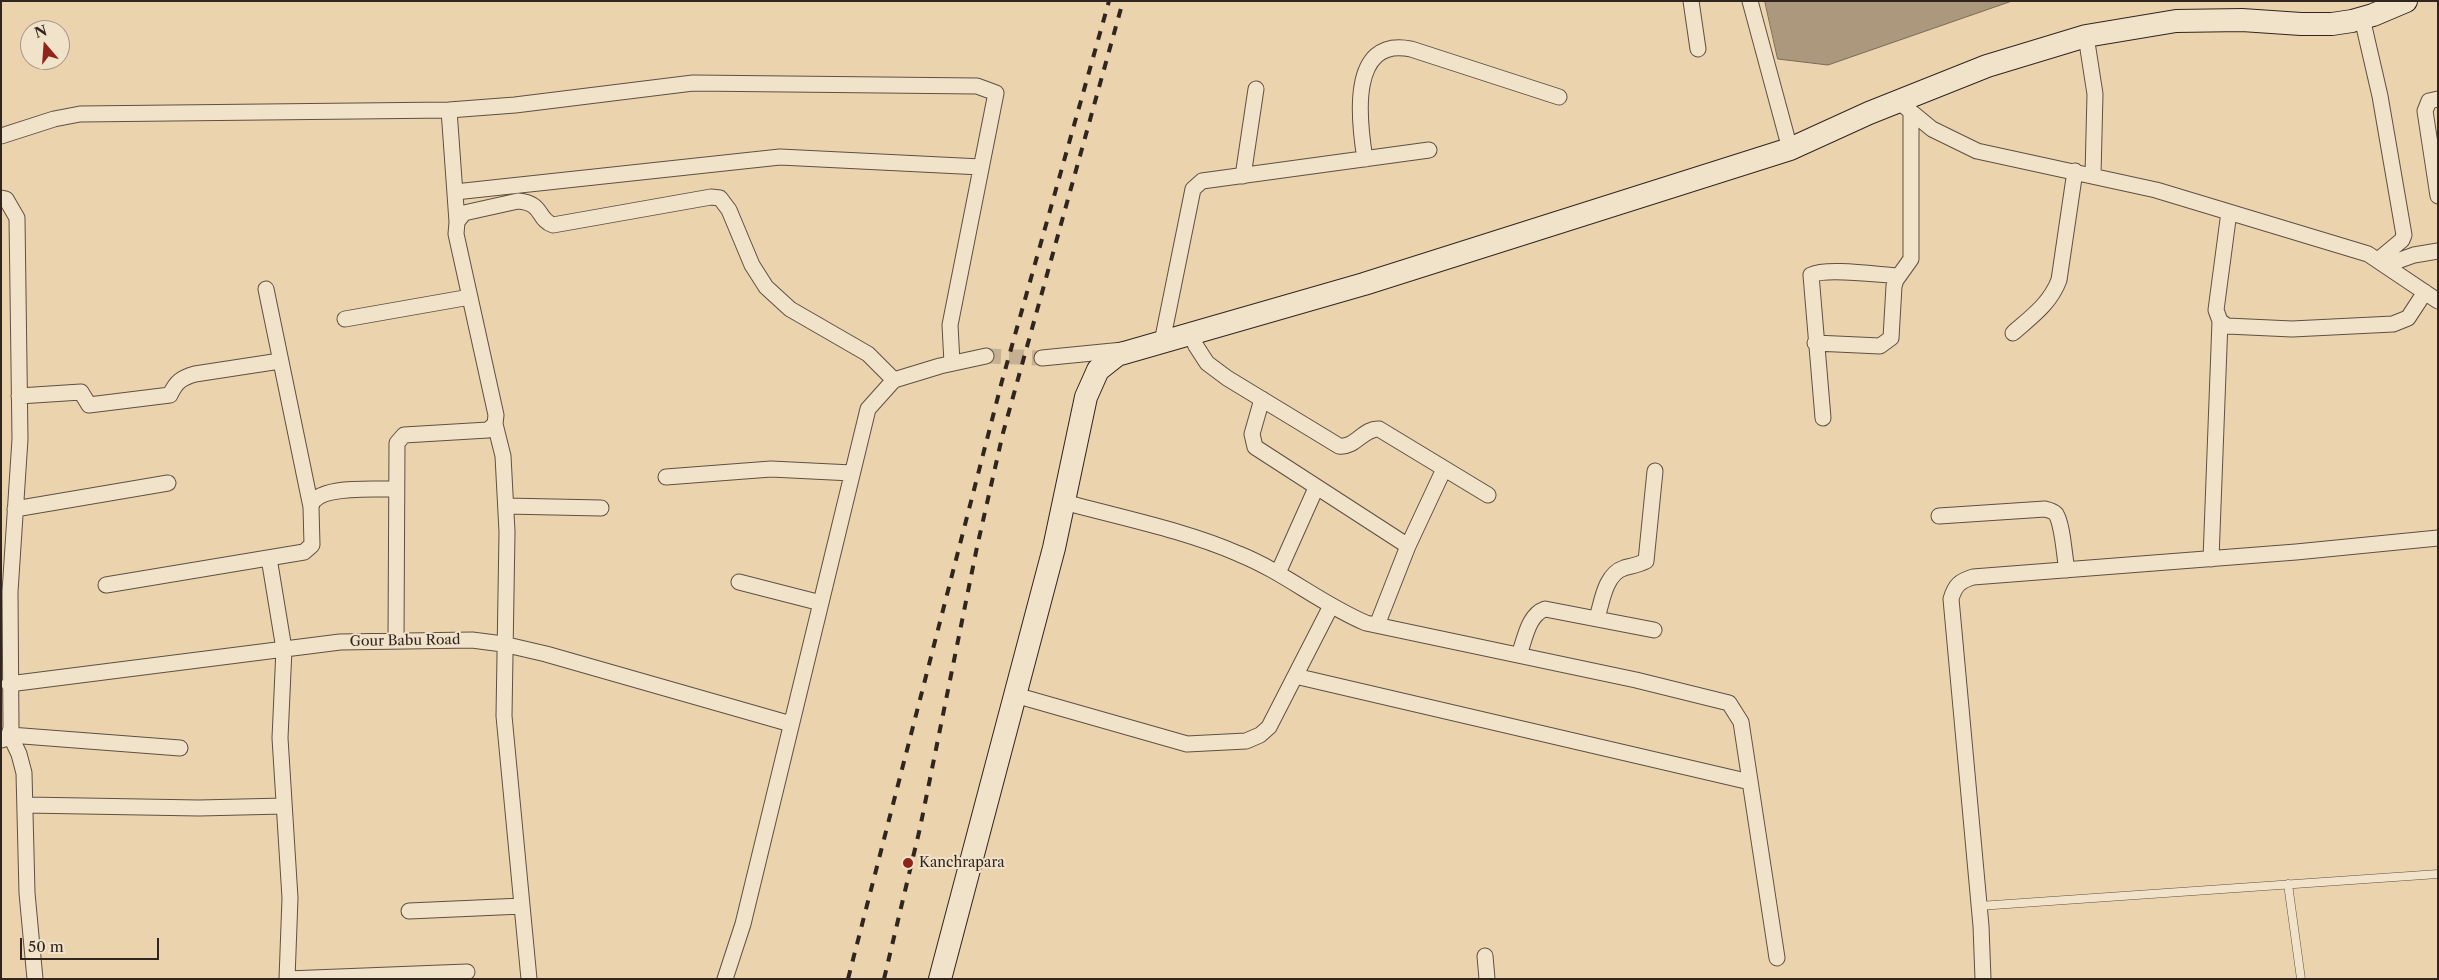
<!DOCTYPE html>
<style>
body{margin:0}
#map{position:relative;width:2439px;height:980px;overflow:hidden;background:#ead3ad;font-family:"Libre Caslon Text",serif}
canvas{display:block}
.frame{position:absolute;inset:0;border:2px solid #312520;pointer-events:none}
.north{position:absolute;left:20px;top:20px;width:50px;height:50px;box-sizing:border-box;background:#f1e2ca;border:1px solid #a49686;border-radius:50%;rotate:342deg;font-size:14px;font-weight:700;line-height:20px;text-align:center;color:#312520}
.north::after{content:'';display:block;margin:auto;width:18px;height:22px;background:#8f2418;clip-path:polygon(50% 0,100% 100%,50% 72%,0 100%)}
.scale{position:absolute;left:20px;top:938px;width:139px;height:22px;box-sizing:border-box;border:2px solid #312520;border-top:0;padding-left:6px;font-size:15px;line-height:18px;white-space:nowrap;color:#312520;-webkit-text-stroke:4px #f1e2ca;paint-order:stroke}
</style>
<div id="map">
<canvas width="2439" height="980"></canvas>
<div class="frame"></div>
<div class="north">N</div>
<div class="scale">50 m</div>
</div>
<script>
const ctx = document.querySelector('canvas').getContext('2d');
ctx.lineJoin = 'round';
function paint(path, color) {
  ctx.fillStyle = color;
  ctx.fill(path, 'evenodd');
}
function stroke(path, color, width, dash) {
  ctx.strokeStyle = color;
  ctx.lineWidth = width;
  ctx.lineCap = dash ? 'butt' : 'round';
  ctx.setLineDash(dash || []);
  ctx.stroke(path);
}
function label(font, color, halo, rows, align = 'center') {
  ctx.font = font + ' "Libre Caslon Text",serif';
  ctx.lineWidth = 4;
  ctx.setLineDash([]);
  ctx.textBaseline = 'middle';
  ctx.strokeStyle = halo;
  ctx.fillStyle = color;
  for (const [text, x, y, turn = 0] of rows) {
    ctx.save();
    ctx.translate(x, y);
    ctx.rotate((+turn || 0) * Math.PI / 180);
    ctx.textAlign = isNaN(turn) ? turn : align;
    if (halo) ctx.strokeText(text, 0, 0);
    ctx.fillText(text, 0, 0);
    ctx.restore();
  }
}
const water = new Path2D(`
 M 1765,1 L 2012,1 L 1828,65 L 1778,59 Z`);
const streetTunnel = new Path2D(`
 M 986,356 L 1042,358`);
const lane = new Path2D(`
 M 2288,884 L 2301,979
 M 1979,906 L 2438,874`);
const street = new Path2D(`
 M 1691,1 L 1698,49
 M 1750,1 L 1790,149
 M 2362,18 L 2380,96 L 2404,235 L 2402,240 L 2378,260
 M 2086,36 L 2095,94 L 2093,175
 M 2438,99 L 2429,101 L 2425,111 L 2438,196
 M 1898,101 L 1932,129 L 1977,151 L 2156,190 L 2368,254 L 2438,301
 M 449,110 L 457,222
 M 1,136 L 54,119 L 80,114 L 449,110 L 515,105 L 693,83 L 977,86 L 996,93 L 950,325 L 952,363
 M 1365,159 C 1359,122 1348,36 1411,49 L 1559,97
 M 1243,176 L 1256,89
 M 455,192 L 780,157 L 981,167
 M 1,198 L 6,199 L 17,218 L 20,439 L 10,592 L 11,728 L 8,738 L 1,740
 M 2229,212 L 2216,310 L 2220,321 L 2227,326 L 2292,329 L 2393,324 L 2408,318 L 2425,292
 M 2386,265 L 2414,255 L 2438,251
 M 266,289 L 311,507
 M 345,319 L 470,297
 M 2013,333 C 2031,317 2050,304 2059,280 L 2075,171
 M 1191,334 L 1196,346 L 1207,363 L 1227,378 L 1339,446 C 1356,448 1363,428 1379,429 L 1488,495
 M 1162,342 L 1193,189 L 1202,181 L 1429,150
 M 1815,343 L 1880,346 L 1891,338 L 1894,286 L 1896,280 L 1911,259 L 1911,114
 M 1042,358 L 1123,350
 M 19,396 L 81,392 L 89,405 L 170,395 C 176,382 181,378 195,374 L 280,361
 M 1262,399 L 1252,434 L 1255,447 L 1408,546
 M 1823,418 L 1811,275 C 1827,267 1879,275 1899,276
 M 495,424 L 503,456 L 507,532 L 504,716 L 529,979
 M 666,477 L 771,469 L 852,473
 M 1064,502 C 1122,518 1184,530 1239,554 C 1284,572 1321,604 1366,623 L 1636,680 L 1729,703 L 1741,722 L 1777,958
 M 506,506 L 601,508
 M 15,509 L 168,483
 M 1939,516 L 2045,509 C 2049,510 2053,511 2056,514 C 2063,526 2064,555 2067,570
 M 269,558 L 284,649 L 280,738 L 290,898 L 287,979
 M 2211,559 L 2220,321
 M 1278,573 L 1316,488
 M 739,582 L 821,603
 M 106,585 L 304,552 L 312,545 L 311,507 C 315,484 376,490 395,489
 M 1597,618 C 1602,602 1605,574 1624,568 C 1631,566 1638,565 1646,561 L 1655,471
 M 1377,625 L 1408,546 L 1444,469
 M 396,641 L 397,443 L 404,435 L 488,430 L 495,424 L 496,415 L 456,234 L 457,222 L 464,213 L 518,201 C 544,203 537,220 553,225 L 711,197 L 720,198 L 729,210 L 752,265 L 766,287 L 790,309 L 868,354 L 894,380
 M 1519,655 C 1525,639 1528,615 1545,609 L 1654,630
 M 1295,676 L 1750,782
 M 9,684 L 340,642 L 472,640 L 503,644 L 546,654 L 791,724
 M 1015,695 L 1187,744 L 1246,741 L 1260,735 L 1269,727 L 1331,606
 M 10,735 L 19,754 L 24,773 L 27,893 L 35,979
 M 10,735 L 180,748
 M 26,805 L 199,808 L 284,806
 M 409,911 L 522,906
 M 1485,956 L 1487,979
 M 287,979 L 467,972
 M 725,979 L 743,924 L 868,409 L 894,380 L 940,366 L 986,356
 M 1983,979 L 1981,926 L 1951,599 C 1955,585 1960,581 1973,577 L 2296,552 L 2438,538`);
const secondary = new Path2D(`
 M 940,979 L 1054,548 L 1086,397 L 1098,370 L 1117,355 L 1364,284 L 1790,149 L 1869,113 L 1987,66 L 2086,36 L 2176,21 L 2242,20 L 2301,24 L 2332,24 L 2352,21 L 2373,15 L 2406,1`);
const rail = new Path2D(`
 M 848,979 L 1002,381 L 1109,1
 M 884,979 L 920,828 L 977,547 L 1003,433 L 1123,1`);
const markers = [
 [908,863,6,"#8f2418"]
];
const streetNames = [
 ["Gour Babu Road",405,641,-1]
];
const poiNames = [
 ["Kanchrapara",919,863]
];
paint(water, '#ab987d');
stroke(water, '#7a6a58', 1);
stroke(streetTunnel, '#c5b091', 15, [15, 8]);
stroke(lane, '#5f5043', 9);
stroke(street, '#5f5043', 17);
stroke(secondary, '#312520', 24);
stroke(lane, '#f1e2ca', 8);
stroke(street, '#f1e2ca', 15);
stroke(secondary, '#f1e2ca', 22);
stroke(rail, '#312520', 4, [9, 9]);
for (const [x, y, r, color] of markers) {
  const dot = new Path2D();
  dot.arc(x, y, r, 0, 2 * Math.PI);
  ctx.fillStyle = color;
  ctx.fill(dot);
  stroke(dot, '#f1e2ca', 2);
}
label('14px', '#312520', '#f1e2ca', streetNames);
label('14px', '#312520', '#f1e2ca', poiNames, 'left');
</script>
